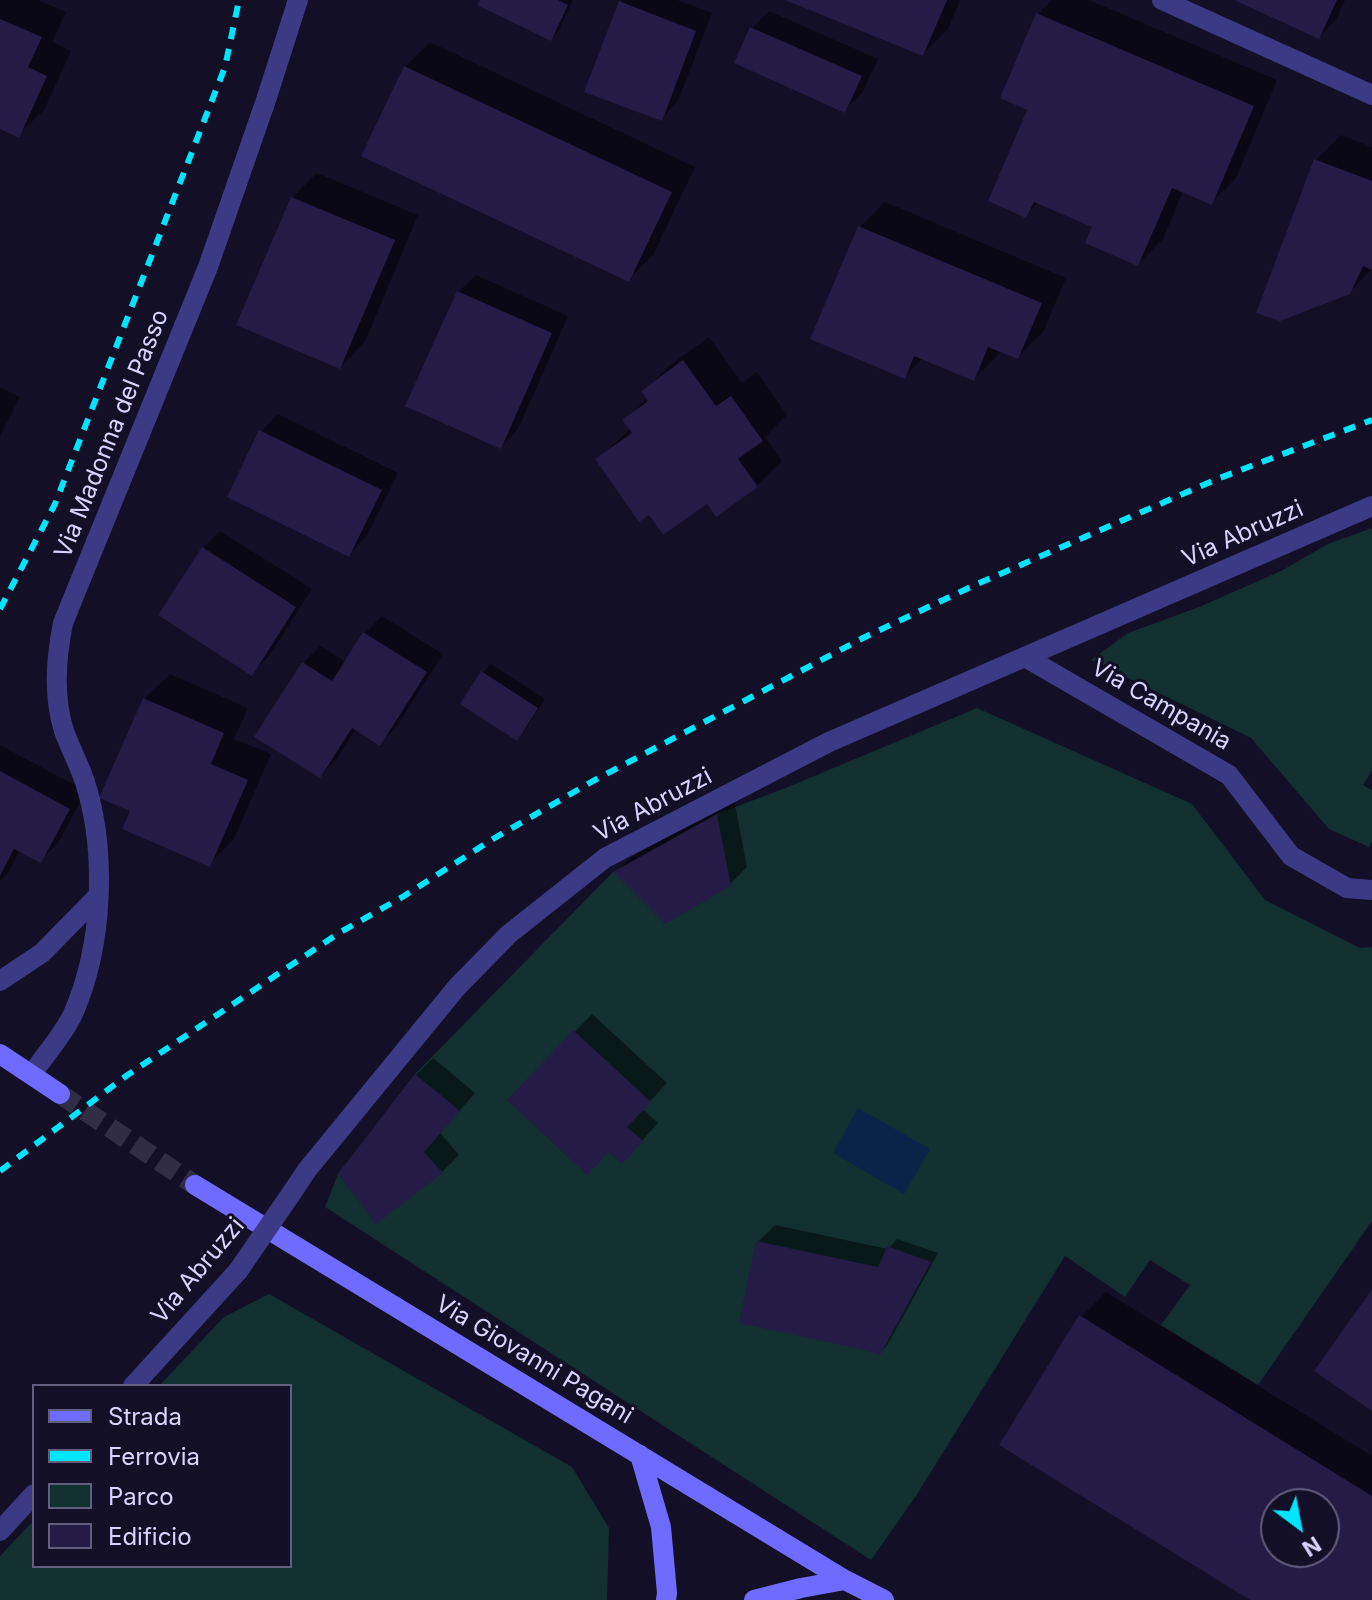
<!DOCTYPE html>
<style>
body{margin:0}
#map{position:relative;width:1372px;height:1600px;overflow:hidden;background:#130f26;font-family:Inter,sans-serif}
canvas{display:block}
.legend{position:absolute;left:32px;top:1384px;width:260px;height:184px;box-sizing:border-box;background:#130f26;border:2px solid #625e7d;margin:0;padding:10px 14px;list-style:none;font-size:24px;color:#d9d4ff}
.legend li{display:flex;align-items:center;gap:16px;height:40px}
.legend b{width:40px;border:2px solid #625e7d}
.north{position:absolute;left:1260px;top:1488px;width:80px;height:80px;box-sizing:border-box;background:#130f26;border:2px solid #625e7d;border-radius:50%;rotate:148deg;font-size:22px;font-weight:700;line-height:32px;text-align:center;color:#d9d4ff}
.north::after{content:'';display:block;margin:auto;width:28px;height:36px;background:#00e5ff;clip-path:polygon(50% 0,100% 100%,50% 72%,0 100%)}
</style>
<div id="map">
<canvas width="1372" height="1600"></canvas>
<ul class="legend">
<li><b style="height:10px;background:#6f6bff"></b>Strada</li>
<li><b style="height:10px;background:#00e5ff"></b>Ferrovia</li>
<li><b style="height:22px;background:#12302f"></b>Parco</li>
<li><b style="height:22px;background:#241b47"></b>Edificio</li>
</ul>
<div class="north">N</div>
</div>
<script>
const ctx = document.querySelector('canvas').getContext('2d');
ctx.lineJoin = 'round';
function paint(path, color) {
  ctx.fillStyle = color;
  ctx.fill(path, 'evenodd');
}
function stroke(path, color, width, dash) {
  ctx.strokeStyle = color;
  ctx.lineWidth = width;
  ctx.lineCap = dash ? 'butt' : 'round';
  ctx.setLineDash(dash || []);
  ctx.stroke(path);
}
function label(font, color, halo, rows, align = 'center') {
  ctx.font = font + ' Inter,sans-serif';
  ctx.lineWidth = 6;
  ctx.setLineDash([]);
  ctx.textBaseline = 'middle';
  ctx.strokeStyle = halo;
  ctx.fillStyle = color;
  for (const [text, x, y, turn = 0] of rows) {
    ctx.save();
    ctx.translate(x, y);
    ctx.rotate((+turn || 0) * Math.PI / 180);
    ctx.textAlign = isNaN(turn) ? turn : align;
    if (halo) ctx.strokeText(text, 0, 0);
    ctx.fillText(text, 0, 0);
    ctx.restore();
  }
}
const green = new Path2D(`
 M 1372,528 L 1372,771 L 1363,785 L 1372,790 L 1372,842 L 1369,847 L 1329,829 L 1251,738 L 1091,660 L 1128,633 L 1199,607 L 1281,571 L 1328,544 Z
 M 977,708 L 1192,804 L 1265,900 L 1360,948 L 1372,947 L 1372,1221 L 1258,1385 L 1161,1325 L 1190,1285 L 1150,1260 L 1125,1297 L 1065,1256 L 916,1496 L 871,1560 L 325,1207 L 338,1174 L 415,1074 L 613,872 L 717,814 L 788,787 Z
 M 269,1294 L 572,1467 L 609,1528 L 607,1600 L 0,1600 L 0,1556 L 34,1520 L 34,1566 L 290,1566 L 290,1386 L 159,1386 L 224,1317 Z`);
const water = new Path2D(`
 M 858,1108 L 930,1149 L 904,1194 L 833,1153 Z`);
const shadow = new Path2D(`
 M 0,0 L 38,0 L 66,12 L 52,42 L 71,51 L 44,110 L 18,135 L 0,127 Z
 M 482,0 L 573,0 L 559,30 L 550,39 Z
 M 623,0 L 677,0 L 712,13 L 678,101 L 661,119 L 621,3 Z
 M 790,0 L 960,0 L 948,29 L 923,54 Z
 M 1052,0 L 1089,0 L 1277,80 L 1236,178 L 1211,203 L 1183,191 L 1163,239 L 1138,264 L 1094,226 L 1039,202 L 1026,215 L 1030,109 L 1038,14 Z
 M 1239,0 L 1345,0 L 1336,20 L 1318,37 Z
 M 769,11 L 878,59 L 862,93 L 845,110 L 752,28 Z
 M 430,42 L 695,167 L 653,255 L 628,280 L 405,67 Z
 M 1341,135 L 1372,147 L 1372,269 L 1349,292 L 1316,160 Z
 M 317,173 L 418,215 L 365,342 L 340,367 L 292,198 Z
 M 885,202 L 1066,278 L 1043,332 L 1018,357 L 1001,350 L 999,354 L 974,379 L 923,358 L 904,376 L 860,227 Z
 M 476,275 L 568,316 L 518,429 L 501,447 L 458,292 Z
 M 709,337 L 742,383 L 757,372 L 787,415 L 765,437 L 782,461 L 757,486 L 707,501 L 649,512 L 597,460 L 631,428 L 625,420 L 648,397 L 644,391 L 669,366 Z
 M 0,387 L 20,397 L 0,436 Z
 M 278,414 L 398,473 L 366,537 L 349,555 L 261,432 Z
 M 220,531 L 312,589 L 269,656 L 252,673 L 203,548 Z
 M 382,616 L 443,654 L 397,726 L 380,743 L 356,728 L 337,759 L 320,776 L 303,663 L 320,646 L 346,662 L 365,633 Z
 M 491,664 L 545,699 L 525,730 L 516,738 L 483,672 Z
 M 170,674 L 248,708 L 234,739 L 271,754 L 234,839 L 209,864 L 132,810 L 144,699 Z
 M 0,745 L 86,791 L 58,843 L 40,860 L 20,850 L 8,873 L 0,881 Z
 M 734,799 L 747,867 L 730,884 L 616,872 L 633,856 Z
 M 592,1014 L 667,1083 L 643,1109 L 658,1123 L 639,1144 L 609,1150 L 510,1100 Z
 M 433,1058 L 475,1093 L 440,1133 L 459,1155 L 442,1172 L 376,1221 L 416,1075 Z
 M 775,1225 L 888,1249 L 897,1239 L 938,1253 L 888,1344 L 880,1353 L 758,1242 Z
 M 1106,1292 L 1372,1456 L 1372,1600 L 1254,1600 L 1081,1317 ZM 1276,1504 L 1324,1504 L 1324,1552 L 1276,1552 Z`);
const building = new Path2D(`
 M 480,0 L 558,0 L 568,5 L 551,41 L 477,5 Z
 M 785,0 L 947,0 L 923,56 Z
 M 1234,0 L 1337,0 L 1319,39 Z
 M 619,1 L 696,31 L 662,121 L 584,92 Z
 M 1036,13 L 1254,106 L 1212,205 L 1172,188 L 1138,266 L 1085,243 L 1092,227 L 1034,202 L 1026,218 L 988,201 L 1027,110 L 1000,98 Z
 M 0,19 L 42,37 L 28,67 L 47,76 L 19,138 L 0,129 Z
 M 750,27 L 862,76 L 845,113 L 734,63 Z
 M 404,66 L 672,192 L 629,282 L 361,156 Z
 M 1314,159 L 1372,181 L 1372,270 L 1363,266 L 1350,294 L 1280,321 L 1256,313 Z
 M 291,197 L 395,240 L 340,369 L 236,325 Z
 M 858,226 L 1042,303 L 1018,359 L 988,347 L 974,381 L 914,356 L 905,379 L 810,339 Z
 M 457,291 L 552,333 L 501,449 L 405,406 Z
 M 683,360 L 716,406 L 731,396 L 763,441 L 738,459 L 758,487 L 716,517 L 707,504 L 663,535 L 649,515 L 639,522 L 595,459 L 632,433 L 622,420 L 648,401 L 641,391 Z
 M 259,430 L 382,490 L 349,557 L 227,497 Z
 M 202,547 L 296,607 L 252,676 L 158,615 Z
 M 363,632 L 427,672 L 380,746 L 352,728 L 320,778 L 254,737 L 302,662 L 332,681 Z
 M 481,671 L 538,708 L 517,741 L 460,704 Z
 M 143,698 L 224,733 L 211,764 L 248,780 L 210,867 L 122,829 L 130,811 L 99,798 Z
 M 0,771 L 70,809 L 41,863 L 14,849 L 0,876 Z
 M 717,814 L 731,886 L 665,924 L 613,872 Z
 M 573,1030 L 651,1102 L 627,1127 L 643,1141 L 622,1164 L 608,1152 L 587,1175 L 507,1100 Z
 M 415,1074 L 460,1111 L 424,1152 L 443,1173 L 376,1224 L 338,1174 Z
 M 756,1241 L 878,1267 L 887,1246 L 931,1262 L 880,1355 L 860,1349 L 739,1323 Z
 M 1372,1289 L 1372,1411 L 1314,1371 Z
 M 1079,1315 L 1372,1496 L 1372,1600 L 1250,1600 L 999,1445 ZM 1276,1504 L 1324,1504 L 1324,1552 L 1276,1552 Z`);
const secondaryTunnel = new Path2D(`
 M 60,1094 L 195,1185`);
const street = new Path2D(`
 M 1162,0 L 1372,95
 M 1025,657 L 1229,775 L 1291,856 L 1347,888 L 1372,890
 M 0,981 L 42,953 L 98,896
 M 32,1074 C 45,1055 63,1035 73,1014 C 103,946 107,852 85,782 C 79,764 70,748 64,731 C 53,695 56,659 63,623 L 208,267 L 266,100 L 298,0
 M 293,1191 L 307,1170 L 457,987 L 509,934 L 605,858 L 829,742 L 1372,506
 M 133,1386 L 238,1271
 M 0,1531 L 34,1494`);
const secondary = new Path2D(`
 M 0,1054 L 60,1094
 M 195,1185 L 845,1580 L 884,1600
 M 640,1455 L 661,1527 L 667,1593 L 666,1600
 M 754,1600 L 801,1588 L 845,1580`);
const rail = new Path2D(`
 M 0,609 L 55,504 L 225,67 L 239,0
 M 0,1171 L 126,1076 L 339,933 L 404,896 L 493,839 L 593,781 L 863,638 L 975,585 L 1217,479 L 1372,420`);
const streetBridge = new Path2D(`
 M 238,1271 L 293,1191`);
const streetNames = [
 ["Via Madonna del Passo",112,434,-68],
 ["Via Abruzzi",1243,534,-24],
 ["Via Campania",1161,705,30],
 ["Via Abruzzi",653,805,-28],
 ["Via Abruzzi",198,1271,-50],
 ["Via Giovanni Pagani",534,1360,31]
];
paint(green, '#12302f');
paint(water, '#0c2248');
paint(shadow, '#0007');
paint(building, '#241b47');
stroke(secondaryTunnel, '#312d47', 20, [20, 10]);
stroke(street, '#3d3a85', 20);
stroke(secondary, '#6f6bff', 20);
stroke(rail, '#00e5ff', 6, [12, 10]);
stroke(streetBridge, '#3d3a85', 20);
label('24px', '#d9d4ff', '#130f26', streetNames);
</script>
